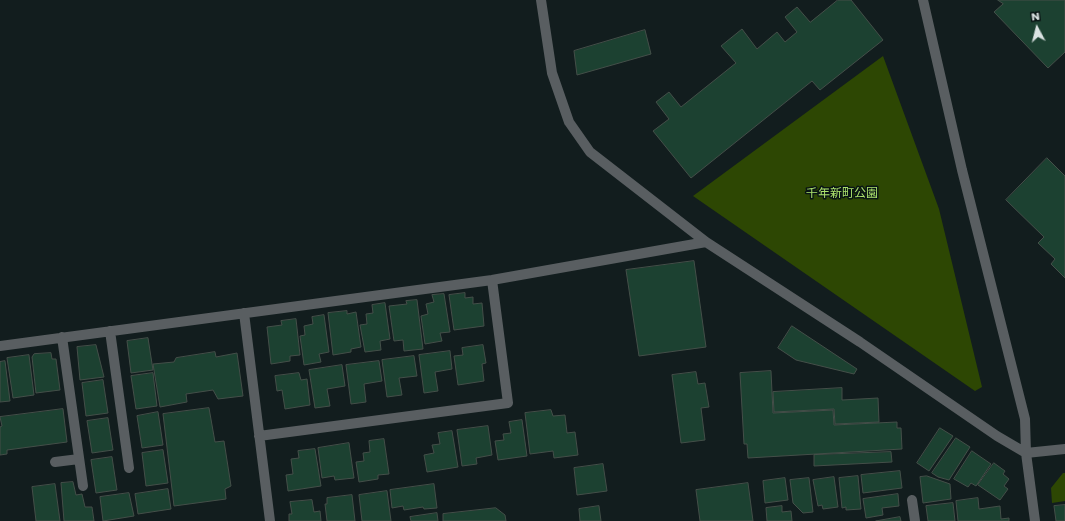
<!DOCTYPE html>
<meta charset="utf-8">
<style>
body{margin:0}
#map{position:relative;width:1065px;height:521px;overflow:hidden;background:#121d1e;font-family:Poppins,sans-serif}
canvas{display:block}
.north{position:absolute;left:1017px;top:8px;width:40px;height:40px;-webkit-text-stroke:3px #091414;paint-order:stroke;rotate:353deg;font-size:11px;font-weight:700;line-height:16px;text-align:center;color:#dae2e2}
.north::after{content:'';display:block;margin:auto;width:14px;height:18px;background:#dae2e2;clip-path:polygon(50% 0,100% 100%,50% 72%,0 100%)}
</style>
<div id="map">
<canvas width="1065" height="521"></canvas>
<div class="north">N</div>
</div>
<script>
const ctx = document.querySelector('canvas').getContext('2d');
ctx.lineJoin = 'round';
function paint(path, color) {
  ctx.fillStyle = color;
  ctx.fill(path, 'evenodd');
}
function stroke(path, color, width, dash) {
  ctx.strokeStyle = color;
  ctx.lineWidth = width;
  ctx.lineCap = dash ? 'butt' : 'round';
  ctx.setLineDash(dash || []);
  ctx.stroke(path);
}
function label(font, color, halo, rows, align = 'center') {
  ctx.font = font + ' Poppins,"Noto Sans JP",sans-serif';
  ctx.lineWidth = 3;
  ctx.setLineDash([]);
  ctx.textBaseline = 'middle';
  ctx.strokeStyle = halo;
  ctx.fillStyle = color;
  for (const [text, x, y, turn = 0] of rows) {
    ctx.save();
    ctx.translate(x, y);
    ctx.rotate((+turn || 0) * Math.PI / 180);
    ctx.textAlign = isNaN(turn) ? turn : align;
    if (halo) ctx.strokeText(text, 0, 0);
    ctx.fillText(text, 0, 0);
    ctx.restore();
  }
}
const green = new Path2D(`
 M 883,56 L 939,209 L 982,387 L 975,391 L 693,196 Z
 M 1063,473 L 1065,473 L 1065,501 L 1052,503 L 1051,488 Z`);
const building = new Path2D(`
 M 838,0 L 851,0 L 883,40 L 820,90 L 812,81 L 691,178 L 653,131 L 669,119 L 656,102 L 669,92 L 681,107 L 736,63 L 721,46 L 742,29 L 757,49 L 777,32 L 785,42 L 797,32 L 785,17 L 797,7 L 810,22 Z
 M 998,0 L 1065,0 L 1065,52 L 1048,68 L 994,12 L 1003,4 Z
 M 645,30 L 651,54 L 577,75 L 574,51 Z
 M 1047,158 L 1065,176 L 1065,278 L 1051,264 L 1055,259 L 1038,243 L 1044,237 L 1006,200 Z
 M 694,261 L 706,347 L 639,356 L 626,270 Z
 M 465,293 L 465,298 L 473,297 L 473,304 L 482,303 L 484,326 L 454,330 L 449,295 Z
 M 444,294 L 450,332 L 440,333 L 442,341 L 425,344 L 421,316 L 428,314 L 426,304 L 434,302 L 432,295 Z
 M 417,300 L 423,349 L 404,351 L 403,340 L 394,341 L 389,306 L 407,304 L 406,301 Z
 M 385,303 L 390,339 L 380,341 L 381,350 L 365,352 L 360,325 L 367,324 L 366,314 L 373,313 L 372,305 Z
 M 347,311 L 347,314 L 356,312 L 361,347 L 351,349 L 351,352 L 333,355 L 328,313 Z
 M 324,315 L 329,352 L 319,354 L 321,362 L 304,365 L 300,336 L 305,335 L 304,326 L 313,324 L 312,317 Z
 M 296,319 L 300,355 L 290,356 L 290,361 L 271,364 L 267,327 L 282,325 L 281,321 Z
 M 792,326 L 857,369 L 854,374 L 796,360 L 778,348 Z
 M 148,338 L 153,370 L 131,373 L 127,341 Z
 M 96,345 L 104,377 L 80,380 L 77,347 Z
 M 483,345 L 486,363 L 482,364 L 484,381 L 458,385 L 454,356 L 463,355 L 462,348 Z
 M 450,351 L 452,369 L 435,372 L 438,391 L 424,393 L 419,355 Z
 M 215,352 L 216,357 L 237,353 L 243,396 L 218,399 L 213,390 L 186,394 L 187,402 L 160,407 L 153,364 L 174,362 L 176,358 Z
 M 51,353 L 52,359 L 56,359 L 60,390 L 36,393 L 32,357 L 34,354 Z
 M 29,355 L 34,395 L 13,398 L 7,358 Z
 M 414,356 L 417,376 L 399,378 L 402,395 L 387,397 L 382,360 Z
 M 5,361 L 10,401 L 0,402 L 0,362 Z
 M 379,361 L 382,381 L 364,384 L 366,402 L 351,404 L 346,365 Z
 M 342,365 L 345,386 L 327,389 L 330,406 L 315,408 L 309,370 Z
 M 771,371 L 773,413 L 833,410 L 834,425 L 897,422 L 897,428 L 901,428 L 902,449 L 748,458 L 747,444 L 744,444 L 740,373 Z
 M 696,372 L 698,384 L 705,383 L 709,407 L 701,408 L 705,440 L 681,443 L 672,375 Z
 M 153,373 L 157,406 L 136,409 L 131,376 Z
 M 299,373 L 301,380 L 307,379 L 310,405 L 285,409 L 282,390 L 277,391 L 275,376 Z
 M 103,380 L 108,413 L 86,416 L 82,383 Z
 M 842,388 L 842,400 L 878,398 L 879,422 L 835,424 L 834,409 L 774,412 L 773,392 Z
 M 209,408 L 215,442 L 224,441 L 231,486 L 225,489 L 226,499 L 174,506 L 163,414 Z
 M 63,409 L 67,442 L 7,450 L 7,454 L 0,455 L 0,427 L 2,426 L 0,417 Z
 M 551,410 L 553,416 L 565,415 L 567,433 L 575,432 L 578,455 L 554,458 L 553,451 L 530,454 L 525,413 Z
 M 158,412 L 163,445 L 142,448 L 137,416 Z
 M 108,418 L 113,450 L 92,453 L 87,421 Z
 M 522,420 L 527,456 L 498,460 L 495,441 L 504,440 L 503,434 L 511,433 L 509,422 Z
 M 488,426 L 492,455 L 476,458 L 477,464 L 462,466 L 457,430 Z
 M 940,428 L 953,436 L 929,471 L 917,463 Z
 M 452,431 L 458,467 L 427,472 L 424,455 L 434,453 L 432,445 L 440,444 L 438,433 Z
 M 956,438 L 970,447 L 949,480 L 938,477 L 932,473 Z
 M 384,439 L 389,474 L 378,475 L 378,479 L 359,482 L 356,462 L 364,461 L 363,453 L 370,452 L 369,441 Z
 M 349,443 L 354,478 L 335,480 L 334,476 L 322,478 L 318,448 Z
 M 315,449 L 321,486 L 288,491 L 286,475 L 293,474 L 291,459 L 299,458 L 298,451 Z
 M 163,450 L 168,483 L 146,486 L 142,453 Z
 M 972,451 L 991,464 L 976,486 L 971,483 L 968,487 L 954,479 Z
 M 891,452 L 892,462 L 814,466 L 814,455 Z
 M 112,457 L 117,490 L 96,493 L 91,460 Z
 M 994,463 L 1005,471 L 1003,474 L 1009,479 L 1004,486 L 1008,489 L 1000,500 L 978,485 Z
 M 603,464 L 607,491 L 577,495 L 574,468 Z
 M 900,471 L 902,488 L 863,493 L 861,475 Z
 M 858,476 L 861,509 L 846,510 L 846,507 L 842,508 L 839,478 Z
 M 927,476 L 950,484 L 951,499 L 923,503 L 920,477 Z
 M 834,477 L 838,507 L 823,509 L 822,505 L 818,506 L 813,480 Z
 M 785,478 L 788,500 L 765,503 L 763,481 Z
 M 809,478 L 813,512 L 803,513 L 793,503 L 790,480 Z
 M 73,482 L 76,495 L 82,494 L 85,507 L 92,507 L 94,521 L 64,521 L 61,483 Z
 M 748,483 L 753,521 L 700,521 L 696,490 Z
 M 55,484 L 60,521 L 36,521 L 32,487 Z
 M 434,484 L 437,508 L 424,509 L 423,507 L 404,510 L 403,506 L 392,508 L 390,490 Z
 M 168,489 L 171,509 L 138,514 L 135,494 Z
 M 387,491 L 391,521 L 362,521 L 359,495 Z
 M 129,493 L 134,516 L 103,521 L 100,497 Z
 M 898,494 L 899,506 L 882,508 L 883,515 L 866,518 L 863,499 Z
 M 352,495 L 355,521 L 327,521 L 325,504 L 327,504 L 327,498 Z
 M 978,498 L 979,509 L 1000,506 L 1001,519 L 1009,518 L 1009,521 L 958,521 L 956,501 Z
 M 312,500 L 314,512 L 320,511 L 321,521 L 289,521 L 289,514 L 292,514 L 290,502 Z
 M 953,503 L 955,521 L 928,521 L 926,506 Z
 M 1065,505 L 1065,521 L 1056,521 L 1054,506 Z
 M 599,506 L 601,521 L 580,521 L 579,509 Z
 M 782,506 L 782,512 L 791,511 L 792,521 L 767,521 L 766,508 Z
 M 496,508 L 505,515 L 506,521 L 443,521 L 443,514 Z
 M 437,513 L 438,521 L 411,521 L 410,517 Z
 M 900,517 L 901,521 L 876,521 Z`);
const minor = new Path2D(`
 M 541,0 L 552,73 L 569,122 L 590,152 L 706,242 L 860,342 L 997,436 L 1026,453 L 1065,449
 M 923,0 L 962,170 L 1025,419 L 1026,453 L 1035,521
 M 244,313 L 270,521
 M 110,331 L 129,468
 M 62,337 L 83,486
 M 0,346 L 492,280 L 706,242
 M 259,436 L 508,403 L 492,280
 M 55,462 L 79,459
 M 912,500 L 915,521`);
const parkNames = [
 ["千年新町公園",842,194]
];
paint(green, '#2d4703');
paint(building, '#1c4131');
stroke(building, '#444f49', 1);
stroke(minor, '#595e61', 10);
label('12px', '#ace26c', '#091414', parkNames);
</script>
